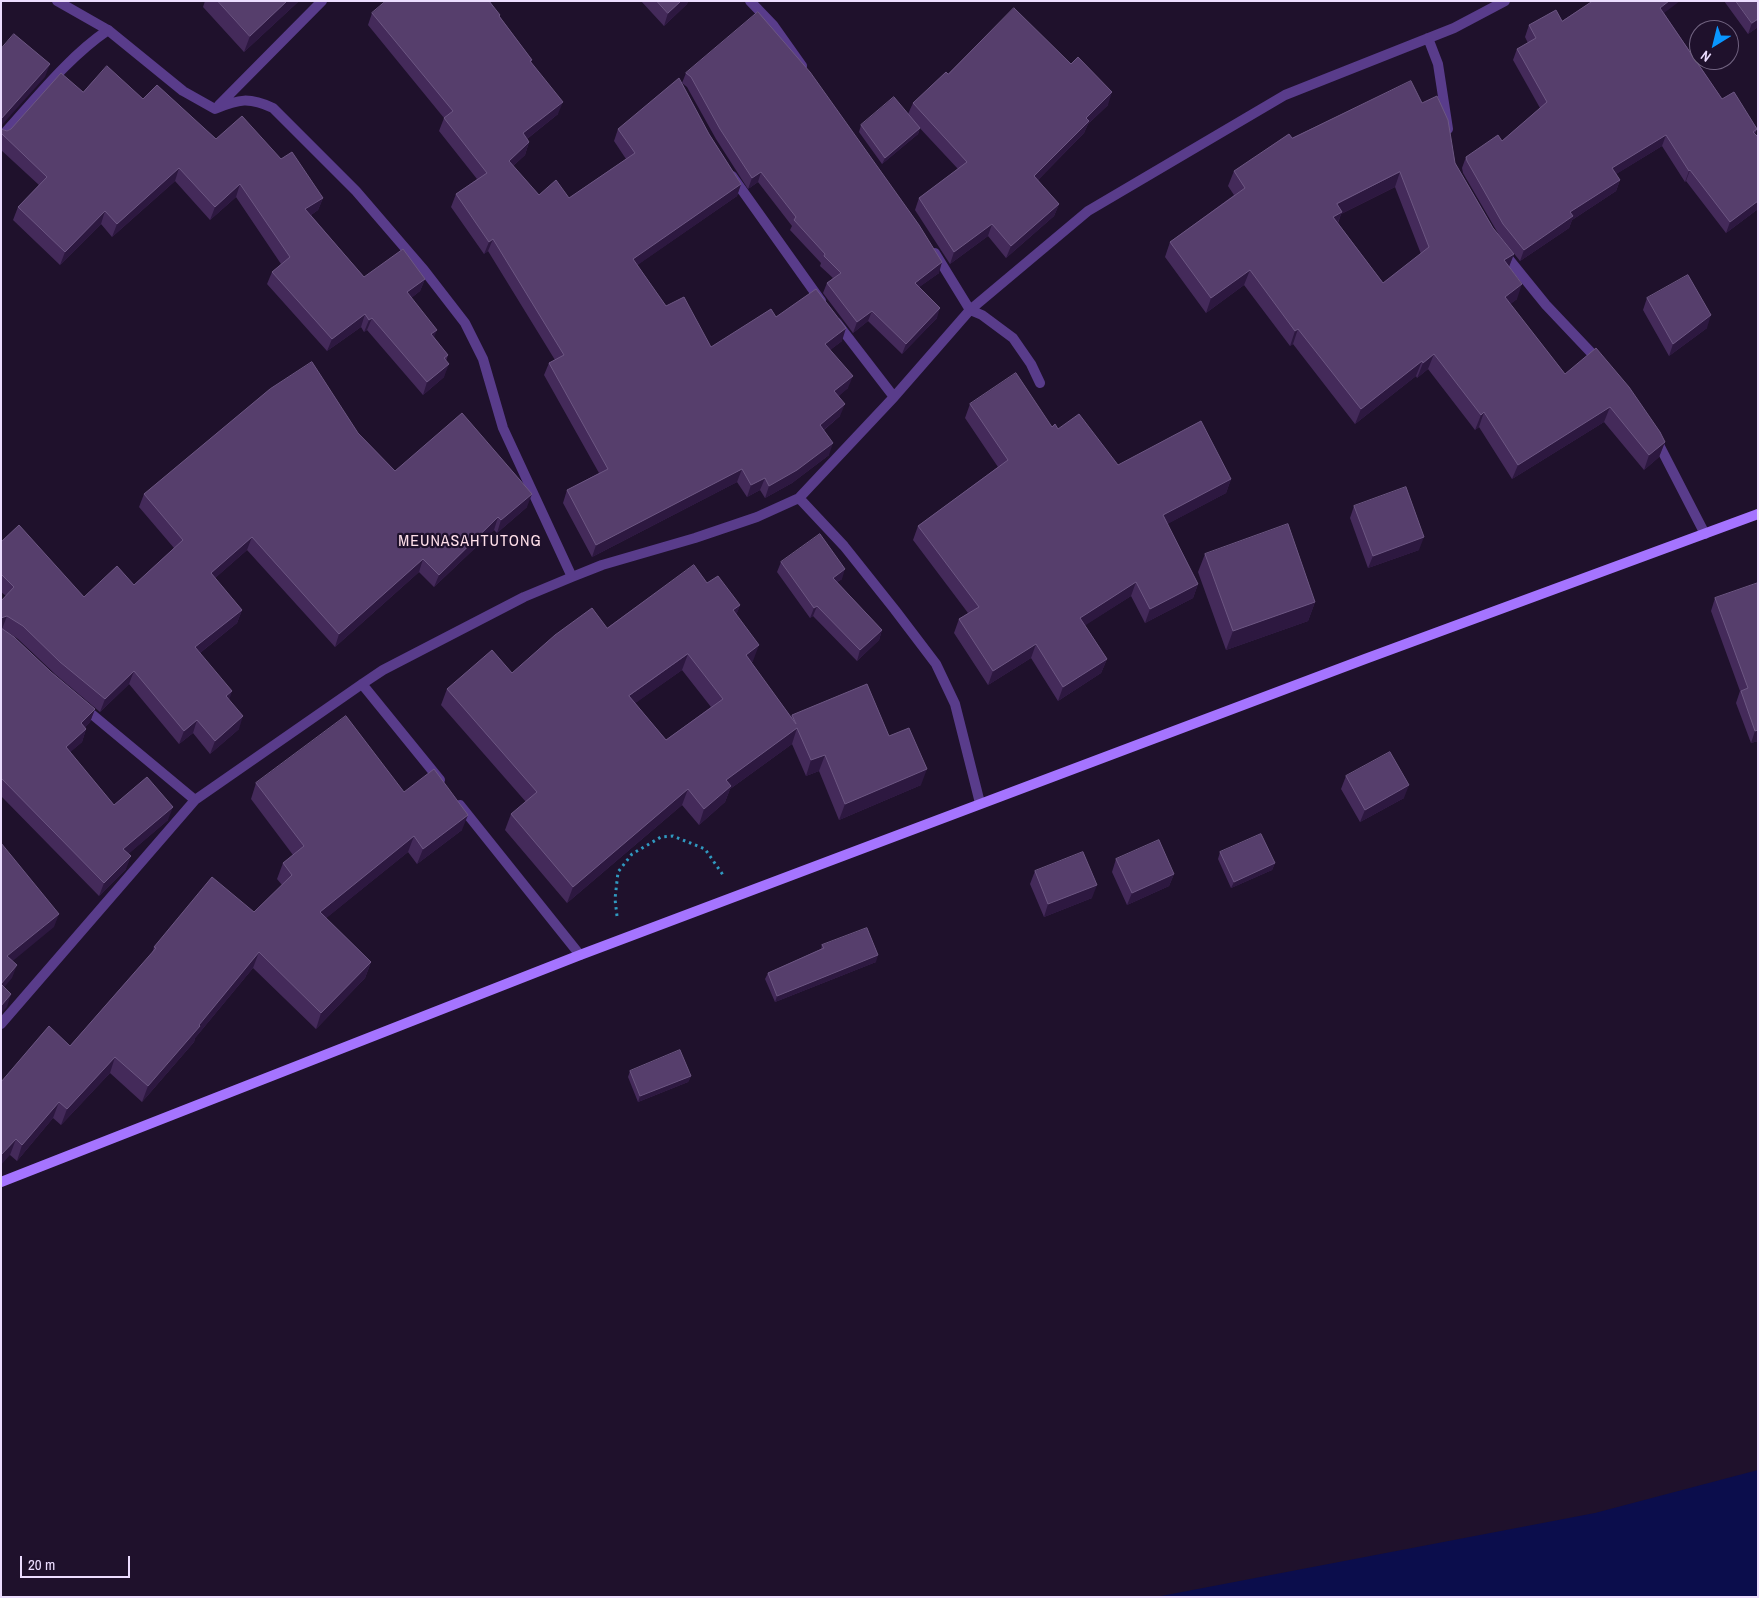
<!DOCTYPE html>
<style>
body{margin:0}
#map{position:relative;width:1759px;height:1598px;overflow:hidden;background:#1f112c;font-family:"Archivo Narrow",sans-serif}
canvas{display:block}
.frame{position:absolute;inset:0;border:2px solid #ecddff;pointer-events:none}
.north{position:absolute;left:1689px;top:20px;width:50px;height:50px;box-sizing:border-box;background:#1f112c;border:1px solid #716380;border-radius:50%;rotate:216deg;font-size:14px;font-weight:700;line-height:20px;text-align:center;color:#ecddff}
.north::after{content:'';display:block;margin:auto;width:18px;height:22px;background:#0996ff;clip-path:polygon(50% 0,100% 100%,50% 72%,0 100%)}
.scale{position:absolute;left:20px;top:1556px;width:110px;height:22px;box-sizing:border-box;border:2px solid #ecddff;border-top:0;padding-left:6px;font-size:15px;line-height:18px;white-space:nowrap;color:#ecddff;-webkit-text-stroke:4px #1f112c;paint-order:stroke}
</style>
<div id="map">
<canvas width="1759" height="1598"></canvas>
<div class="frame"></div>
<div class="north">N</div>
<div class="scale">20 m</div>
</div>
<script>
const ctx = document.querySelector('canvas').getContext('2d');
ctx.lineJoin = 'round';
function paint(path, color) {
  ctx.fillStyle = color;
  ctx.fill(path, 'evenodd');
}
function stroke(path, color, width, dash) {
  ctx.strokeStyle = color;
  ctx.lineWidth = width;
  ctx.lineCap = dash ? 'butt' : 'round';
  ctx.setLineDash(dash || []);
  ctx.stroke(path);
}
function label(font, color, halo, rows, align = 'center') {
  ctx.font = font + ' "Archivo Narrow",sans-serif';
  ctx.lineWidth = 4.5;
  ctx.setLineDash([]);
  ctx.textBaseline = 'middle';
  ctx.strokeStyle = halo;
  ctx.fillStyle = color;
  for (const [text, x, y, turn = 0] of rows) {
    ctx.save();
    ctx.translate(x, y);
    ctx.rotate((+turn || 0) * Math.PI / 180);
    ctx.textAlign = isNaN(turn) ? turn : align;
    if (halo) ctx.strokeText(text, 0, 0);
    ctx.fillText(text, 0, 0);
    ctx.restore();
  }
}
const water = new Path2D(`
 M 1758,1470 L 1758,1597 L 1156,1597 L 1595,1513 Z`);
const path = new Path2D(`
 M 617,916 L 615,899 L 618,872 L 632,854 L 661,837 L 673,836 L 705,849 L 723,875`);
const lane = new Path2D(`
 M 1,137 C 35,100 67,58 108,30`);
const street = new Path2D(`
 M 57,1 L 108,30 L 183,91 L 215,109 C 239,99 249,97 273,108 L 356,191 L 424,270 L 465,323 L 483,359 L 503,428 L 572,577
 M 750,1 L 773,25 L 802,66
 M 1428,38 L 1438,64 L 1448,129
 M 219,105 L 322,1
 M 732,176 L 821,301
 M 1503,252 L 1546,305 L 1599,361
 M 935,253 L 970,310 L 982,315 L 1013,338 L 1031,364 L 1040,383
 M 837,323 L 894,397
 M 1655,437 L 1705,534
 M 799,498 L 844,546 L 895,610 L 936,664 L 955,704 L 980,803
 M 362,684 L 440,780
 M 82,706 L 195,800
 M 460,805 L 580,955
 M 1,1024 L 195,800 L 362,684 L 383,670 L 524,597 L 572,577 L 602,565 L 695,538 L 757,517 L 799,498 L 894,397 L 970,310 L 1088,211 L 1285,95 L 1454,28 L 1505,1`);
const secondary = new Path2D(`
 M 1,1182 L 580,955 L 1365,659 L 1758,514`);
const wall = new Path2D(`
 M 205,1 L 299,1 L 244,52 L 203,7 Z
 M 641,1 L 688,1 L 687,4 L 664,26 Z
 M 1724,1 L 1758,1 L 1758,27 L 1748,34 Z
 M 758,12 L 939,273 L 919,287 L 937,318 L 902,354 L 868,321 L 853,333 L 823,293 L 827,283 L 833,278 L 820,266 L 821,263 L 790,230 L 792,226 L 758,182 L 748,189 L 716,139 L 687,87 L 682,83 L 686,73 Z
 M 372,13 L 500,17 L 532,60 L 531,62 L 558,114 L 527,139 L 529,142 L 525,155 L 513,166 L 539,195 L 569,198 L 626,159 L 614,141 L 618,129 L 709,134 L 741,184 L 737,196 L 637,265 L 666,306 L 711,347 L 776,317 L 842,341 L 830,350 L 848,388 L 838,396 L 840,416 L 824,430 L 829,455 L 792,483 L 765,498 L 760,490 L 747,497 L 737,482 L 592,557 L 563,503 L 567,490 L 599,473 L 544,375 L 549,363 L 555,360 L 488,251 L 484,254 L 451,207 L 456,194 L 477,179 L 439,131 L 444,118 L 368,25 Z
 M 1664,13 L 1722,99 L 1757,129 L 1755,134 L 1758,137 L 1758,209 L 1726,233 L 1686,181 L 1685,182 L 1662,146 L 1616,174 L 1620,180 L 1616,191 L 1572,220 L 1569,228 L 1520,261 L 1499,235 L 1463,173 L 1462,168 L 1466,157 L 1502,141 L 1540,108 L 1513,60 L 1517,49 L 1528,43 L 1525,37 L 1529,25 L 1562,21 Z
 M 948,74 L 1108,105 L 1088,124 L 1084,133 L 1038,180 L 1059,204 L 1054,216 L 1006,258 L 988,236 L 950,264 L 915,210 L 919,198 L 958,169 L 916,124 L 920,128 L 918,134 L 882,164 L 859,132 L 861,125 L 908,114 L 913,103 Z
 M 83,92 L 143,99 L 216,139 L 281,159 L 323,198 L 318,210 L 311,215 L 364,277 L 425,279 L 420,291 L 411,298 L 434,337 L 448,355 L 446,361 L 444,377 L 423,395 L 367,330 L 364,332 L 361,327 L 327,351 L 267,284 L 272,272 L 281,264 L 236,197 L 210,220 L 175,181 L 112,237 L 101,224 L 60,265 L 13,220 L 18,207 L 39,185 L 1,150 L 1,129 L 7,131 Z
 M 1422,103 L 1455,163 L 1493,228 L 1514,254 L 1509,267 L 1517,299 L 1510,304 L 1565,374 L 1665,442 L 1659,457 L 1644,470 L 1604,422 L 1512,479 L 1479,427 L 1475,430 L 1428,369 L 1417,378 L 1416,376 L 1355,424 L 1293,344 L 1290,346 L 1244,285 L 1206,313 L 1165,257 L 1170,242 L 1234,195 L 1228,186 L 1234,171 L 1292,138 ZM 1395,187 L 1421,254 L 1383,283 L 1338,223 L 1341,214 Z
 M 1647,298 L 1707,328 L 1669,356 L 1643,310 Z
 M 970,404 L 1058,429 L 1118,465 L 1231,479 L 1226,493 L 1167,524 L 1198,584 L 1193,598 L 1145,623 L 1131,596 L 1085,625 L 1107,659 L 1101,673 L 1058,701 L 1031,658 L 988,685 L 954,633 L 959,619 L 968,613 L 913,540 L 918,526 L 998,467 L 965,418 Z
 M 358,433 L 395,471 L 527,507 L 497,533 L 494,530 L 434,587 L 419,572 L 335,647 L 247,550 L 215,578 L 242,610 L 237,623 L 200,653 L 229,700 L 239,729 L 210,754 L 193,733 L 179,744 L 129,684 L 100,712 L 56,675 L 18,639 L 9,633 L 51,672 L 95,709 L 90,722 L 85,727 L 86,729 L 82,742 L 70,752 L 114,805 L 168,820 L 128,854 L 126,869 L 99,896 L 1,796 L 1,601 L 6,596 L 1,592 L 1,542 L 84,597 L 134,585 L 174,548 L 139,507 L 144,494 Z
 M 1354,506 L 1419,550 L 1368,568 L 1350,518 Z
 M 1205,554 L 1315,602 L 1308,621 L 1226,650 L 1198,572 Z
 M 781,562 L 842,579 L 837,582 L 882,630 L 879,640 L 857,661 L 813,616 L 810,618 L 777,572 Z
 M 707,583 L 740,605 L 736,615 L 753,661 L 751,663 L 791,717 L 792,715 L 889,736 L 921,785 L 839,820 L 819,771 L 806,776 L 792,744 L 730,789 L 725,802 L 699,825 L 682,805 L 567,903 L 505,830 L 511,814 L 526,802 L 441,705 L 447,689 L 512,673 L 607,628 ZM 682,670 L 711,707 L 666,740 L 635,703 Z
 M 1758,583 L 1758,741 L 1751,743 L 1736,703 L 1740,691 L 1711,611 L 1715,598 Z
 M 1346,776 L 1404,798 L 1360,822 L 1341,789 Z
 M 256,783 L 404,792 L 462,830 L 417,864 L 408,852 L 326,918 L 371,962 L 365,978 L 316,1029 L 253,968 L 195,1038 L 194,1042 L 142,1102 L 110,1073 L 61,1125 L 53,1118 L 17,1161 L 10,1155 L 1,1082 L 70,1046 L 152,953 L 154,947 L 254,912 L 282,885 L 277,879 L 283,863 L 293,855 L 251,799 Z
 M 1220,852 L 1275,863 L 1272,870 L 1231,888 L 1218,859 Z
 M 1116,859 L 1174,874 L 1169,886 L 1127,905 L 1112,872 Z
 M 1035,871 L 1092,898 L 1044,917 L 1030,884 Z
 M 822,945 L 876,962 L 775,1002 L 765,979 L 768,973 L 821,949 Z
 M 630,1071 L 691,1076 L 688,1082 L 638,1102 L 628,1077 Z`);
const shadedWall = new Path2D(`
 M 287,1 L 299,1 L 244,52 L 250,36 Z
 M 681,1 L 688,1 L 687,4 L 664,26 L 668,13 Z
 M 1669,1 L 1680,1 L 1656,19 L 1660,8 Z
 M 1758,19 L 1758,27 L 1748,34 L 1752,23 Z
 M 50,64 L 45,77 L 1,126 L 1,119 Z
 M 1112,92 L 1108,105 L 1088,124 L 1084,133 L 1030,188 L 1034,176 L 1086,118 Z
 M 563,102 L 558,114 L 518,146 L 523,133 Z
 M 920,128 L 918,134 L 882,164 L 885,158 Z
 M 1666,135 L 1662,146 L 1608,179 L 1612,168 Z
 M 529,142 L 525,155 L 505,173 L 509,161 Z
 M 179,168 L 175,181 L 112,237 L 117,224 Z
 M 1690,170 L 1686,181 L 1685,182 L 1689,171 Z
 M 761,172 L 758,182 L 748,189 L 752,178 Z
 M 1400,172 L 1395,187 L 1341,214 L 1336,227 L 1328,232 L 1337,204 Z
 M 1620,180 L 1616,191 L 1572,220 L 1569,228 L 1520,261 L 1524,250 L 1570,212 Z
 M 240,184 L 236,197 L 210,220 L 215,207 Z
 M 741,184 L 737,196 L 629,271 L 633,259 Z
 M 323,198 L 318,210 L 301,222 L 305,209 Z
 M 1758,201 L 1758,209 L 1726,233 L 1730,222 Z
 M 1059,204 L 1054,216 L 1006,258 L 1011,246 Z
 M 105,211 L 101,224 L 60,265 L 65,252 Z
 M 992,224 L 988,236 L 950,264 L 954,252 Z
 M 493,239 L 488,251 L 484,254 L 489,242 Z
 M 1514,254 L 1508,269 L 1504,260 Z
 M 942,262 L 939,273 L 911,293 L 915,283 Z
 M 1250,270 L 1244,285 L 1206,313 L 1211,298 Z
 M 425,279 L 420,291 L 402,305 L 407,292 Z
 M 1522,284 L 1517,299 L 1500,312 L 1505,297 Z
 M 940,308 L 937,318 L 902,354 L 906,344 Z
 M 872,311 L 868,321 L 853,333 L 857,322 Z
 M 365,314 L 361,327 L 327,351 L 332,339 Z
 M 1711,315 L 1707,328 L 1669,356 L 1673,344 Z
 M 372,318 L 367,330 L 364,332 L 369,320 Z
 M 846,328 L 842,341 L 821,357 L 825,344 Z
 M 1298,329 L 1293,344 L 1290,346 L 1295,331 Z
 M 437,330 L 432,342 L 431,334 Z
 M 1434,354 L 1428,369 L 1417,378 L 1423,363 Z
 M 1422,361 L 1416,376 L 1355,424 L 1361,409 Z
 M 449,364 L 444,377 L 423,395 L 427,382 Z
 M 853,376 L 848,388 L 830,404 L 834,391 Z
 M 845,404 L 840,416 L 815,437 L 820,425 Z
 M 1610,407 L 1604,422 L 1512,479 L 1518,465 Z
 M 1484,412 L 1479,427 L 1475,430 L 1481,415 Z
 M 1665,442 L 1659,457 L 1644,470 L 1649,455 Z
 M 833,443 L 829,455 L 792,483 L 765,498 L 769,486 Z
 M 742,469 L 737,482 L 592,557 L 596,545 Z
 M 765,478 L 760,490 L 747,497 L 751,485 Z
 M 1231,479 L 1226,493 L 1158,529 L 1163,515 Z
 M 532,494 L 527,507 L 497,533 L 501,520 Z
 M 498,517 L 494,530 L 434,587 L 439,575 Z
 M 252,537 L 247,550 L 206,586 L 211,573 Z
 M 1424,537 L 1419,550 L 1368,568 L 1373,556 Z
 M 423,559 L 419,572 L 335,647 L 339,634 Z
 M 845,569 L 842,579 L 829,588 L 833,578 Z
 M 1136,582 L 1131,596 L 1075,632 L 1080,618 Z
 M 1198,584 L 1193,598 L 1145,623 L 1150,609 Z
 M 1315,602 L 1308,621 L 1226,650 L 1233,631 Z
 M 740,605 L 734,621 L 733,610 Z
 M 817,606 L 813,616 L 810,618 L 814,608 Z
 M 242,610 L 237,623 L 191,660 L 195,647 Z
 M 7,616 L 2,629 L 1,630 L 1,618 Z
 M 882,630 L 879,640 L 857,661 L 860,650 Z
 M 1036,644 L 1031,658 L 988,685 L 993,671 Z
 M 759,645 L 753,661 L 740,671 L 746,655 Z
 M 688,654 L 682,670 L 623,712 L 629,696 Z
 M 1107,659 L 1101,673 L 1058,701 L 1063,687 Z
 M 134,671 L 129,684 L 100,712 L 105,699 Z
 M 232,691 L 228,704 L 226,696 Z
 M 95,709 L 90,722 L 76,736 L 81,723 Z
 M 243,716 L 239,729 L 210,754 L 215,741 Z
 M 197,720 L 193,733 L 179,744 L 184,731 Z
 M 797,728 L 792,744 L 730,789 L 725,802 L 699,825 L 704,809 L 726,780 Z
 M 86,729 L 82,742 L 61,760 L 66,747 Z
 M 1758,730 L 1758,741 L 1751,743 L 1755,731 Z
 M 825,755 L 819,771 L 806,776 L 811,760 Z
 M 927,769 L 921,785 L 839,820 L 845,804 Z
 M 1409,785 L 1404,798 L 1360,822 L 1365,810 Z
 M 688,789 L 682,805 L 567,903 L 573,887 Z
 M 173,807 L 168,820 L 119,862 L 123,849 Z
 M 468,815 L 462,830 L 417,864 L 423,849 Z
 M 414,836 L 408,852 L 314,928 L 320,912 Z
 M 131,856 L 126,869 L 99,896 L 104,883 Z
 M 1275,863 L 1272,870 L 1231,888 L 1234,882 Z
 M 1174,874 L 1169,886 L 1127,905 L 1132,893 Z
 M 1097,885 L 1092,898 L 1044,917 L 1048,904 Z
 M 59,914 L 54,927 L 3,969 L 7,956 Z
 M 259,952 L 253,968 L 195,1038 L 194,1042 L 142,1102 L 148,1086 Z
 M 878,955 L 876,962 L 775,1002 L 777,996 Z
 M 371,962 L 365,978 L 316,1029 L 321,1013 Z
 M 17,965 L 12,978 L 1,991 L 1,984 Z
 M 11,994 L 7,1007 L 1,1013 L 1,1006 Z
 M 115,1057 L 110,1073 L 61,1125 L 67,1109 Z
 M 691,1076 L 688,1082 L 638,1102 L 640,1096 Z
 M 59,1102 L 53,1118 L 17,1161 L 22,1145 Z
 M 16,1139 L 10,1155 L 1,1165 L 1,1155 Z`);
const building = new Path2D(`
 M 218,1 L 287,1 L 250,36 Z
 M 386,1 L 489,1 L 500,15 L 499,16 L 532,60 L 530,61 L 563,102 L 523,133 L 529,142 L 509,161 L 539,195 L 556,180 L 569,198 L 635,153 L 618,129 L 679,78 L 709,134 L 741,184 L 633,259 L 666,306 L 684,297 L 711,347 L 771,309 L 776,317 L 816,289 L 846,328 L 825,344 L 853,376 L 834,391 L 845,404 L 820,425 L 833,443 L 797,470 L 769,486 L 765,478 L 751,485 L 742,469 L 596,545 L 567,490 L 608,469 L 549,363 L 564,355 L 493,239 L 489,242 L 456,194 L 487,173 L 444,118 L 453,111 L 372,13 Z
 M 657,1 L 681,1 L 668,13 Z
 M 1593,1 L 1669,1 L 1660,8 L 1722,99 L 1734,92 L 1757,129 L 1753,132 L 1758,137 L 1758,201 L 1730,222 L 1690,170 L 1689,171 L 1666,135 L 1612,168 L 1620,180 L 1570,212 L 1573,216 L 1524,250 L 1503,224 L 1467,161 L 1466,157 L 1498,135 L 1502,141 L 1547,102 L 1517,49 L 1536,38 L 1529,25 L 1556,10 L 1562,21 Z
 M 1736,1 L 1758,1 L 1758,19 L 1752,23 Z
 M 1014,8 L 1071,64 L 1078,57 L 1112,92 L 1086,118 L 1089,121 L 1034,176 L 1059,204 L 1011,246 L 992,224 L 954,252 L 919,198 L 967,162 L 913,103 L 946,72 L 948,74 Z
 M 758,12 L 810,72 L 919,225 L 942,262 L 915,283 L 940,308 L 906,344 L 872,311 L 857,322 L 827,283 L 841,273 L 824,256 L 825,254 L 794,220 L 796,217 L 761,172 L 752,178 L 720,129 L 691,77 L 686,73 Z
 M 14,34 L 50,64 L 1,119 L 1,49 Z
 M 107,66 L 143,99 L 157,85 L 216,139 L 242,116 L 281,159 L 292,152 L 323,198 L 305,209 L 364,277 L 403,249 L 425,279 L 407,292 L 437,330 L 431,334 L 448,355 L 444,358 L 449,364 L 427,382 L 372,318 L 369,320 L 365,314 L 332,339 L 272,272 L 290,257 L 240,184 L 215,207 L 179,168 L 117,224 L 105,211 L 65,252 L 18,207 L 47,177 L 1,133 L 1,129 L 7,131 L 11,129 L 61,73 L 83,92 Z
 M 1411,81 L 1422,103 L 1437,96 L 1448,120 L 1455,163 L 1493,228 L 1514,254 L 1504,260 L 1522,284 L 1505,297 L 1565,374 L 1596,348 L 1629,387 L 1660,432 L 1665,442 L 1649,455 L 1610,407 L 1518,465 L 1484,412 L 1481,415 L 1434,354 L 1423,363 L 1422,361 L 1361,409 L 1298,329 L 1295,331 L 1250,270 L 1211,298 L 1170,242 L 1245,188 L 1234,171 L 1289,134 L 1292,138 ZM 1400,172 L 1429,247 L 1383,283 L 1333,217 L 1342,212 L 1337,204 Z
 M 894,97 L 920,128 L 885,158 L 861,125 Z
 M 1688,275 L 1711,315 L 1673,344 L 1647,298 Z
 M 312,362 L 358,433 L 395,471 L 462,413 L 532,494 L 501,520 L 498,517 L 439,575 L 423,559 L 339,634 L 252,537 L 211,573 L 242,610 L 195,647 L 232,691 L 226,696 L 243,716 L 215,741 L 197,720 L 184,731 L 134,671 L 105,699 L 60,662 L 23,626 L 7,616 L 1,618 L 1,601 L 14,587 L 1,574 L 1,542 L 19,525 L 84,597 L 117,566 L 134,585 L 183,540 L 144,494 L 270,389 Z
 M 1016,373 L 1052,427 L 1055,424 L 1058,429 L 1079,414 L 1118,465 L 1201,421 L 1231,479 L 1163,515 L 1198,584 L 1150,609 L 1136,582 L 1080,618 L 1107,659 L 1063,687 L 1036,644 L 993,671 L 959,619 L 979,607 L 918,526 L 1008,460 L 970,404 Z
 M 1406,487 L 1424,537 L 1373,556 L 1354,506 Z
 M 1288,524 L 1315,602 L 1233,631 L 1205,554 Z
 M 820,534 L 845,569 L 833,578 L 882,630 L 860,650 L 817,606 L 814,608 L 781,562 Z
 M 694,565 L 707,583 L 718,576 L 740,605 L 733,610 L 759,645 L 746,655 L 796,724 L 792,715 L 867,684 L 889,736 L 909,728 L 927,769 L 845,804 L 825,755 L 811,760 L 797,728 L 726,780 L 731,786 L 704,809 L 688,789 L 573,887 L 511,814 L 537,792 L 447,689 L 492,650 L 512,673 L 555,635 L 592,608 L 607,628 ZM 688,654 L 723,699 L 666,740 L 629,696 Z
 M 1758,583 L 1758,730 L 1755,731 L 1741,691 L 1748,688 L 1715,598 Z
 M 1,628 L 14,637 L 51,672 L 95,709 L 81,723 L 86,729 L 66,747 L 114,805 L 147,777 L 173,807 L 123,849 L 131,856 L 104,883 L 1,778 Z
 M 346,716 L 404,792 L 434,769 L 468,815 L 423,849 L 414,836 L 320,912 L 371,962 L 321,1013 L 259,952 L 199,1025 L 200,1026 L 148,1086 L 115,1057 L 67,1109 L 59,1102 L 22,1145 L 16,1139 L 1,1155 L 1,1082 L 49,1026 L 70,1046 L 156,948 L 154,947 L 212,877 L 254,912 L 292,875 L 283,863 L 304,846 L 256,783 Z
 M 1390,752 L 1409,785 L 1365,810 L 1346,776 Z
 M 1261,834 L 1275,863 L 1234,882 L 1220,852 Z
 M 1159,840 L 1174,874 L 1132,893 L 1116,859 Z
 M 1,843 L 59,914 L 7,956 L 17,965 L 1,984 Z
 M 1083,852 L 1097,885 L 1048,904 L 1035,871 Z
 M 867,928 L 878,955 L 777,996 L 768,973 L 824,948 L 822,945 Z
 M 1,984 L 11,994 L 1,1006 Z
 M 680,1050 L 691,1076 L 640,1096 L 630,1071 Z`);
const quarterNames = [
 ["MEUNASAHTUTONG",470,542]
];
paint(water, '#0b0d4c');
stroke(path, '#3099c0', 3, [2.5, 4]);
stroke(lane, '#593c8b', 10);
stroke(street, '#593c8b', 10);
stroke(secondary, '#a574ff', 10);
paint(wall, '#442a5a');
paint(shadedWall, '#2d1840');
paint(building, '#563e6c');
stroke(building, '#6d5783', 1);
ctx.letterSpacing = '1px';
label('16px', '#ffdfe9', '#1f112c', quarterNames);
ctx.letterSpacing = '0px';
</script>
